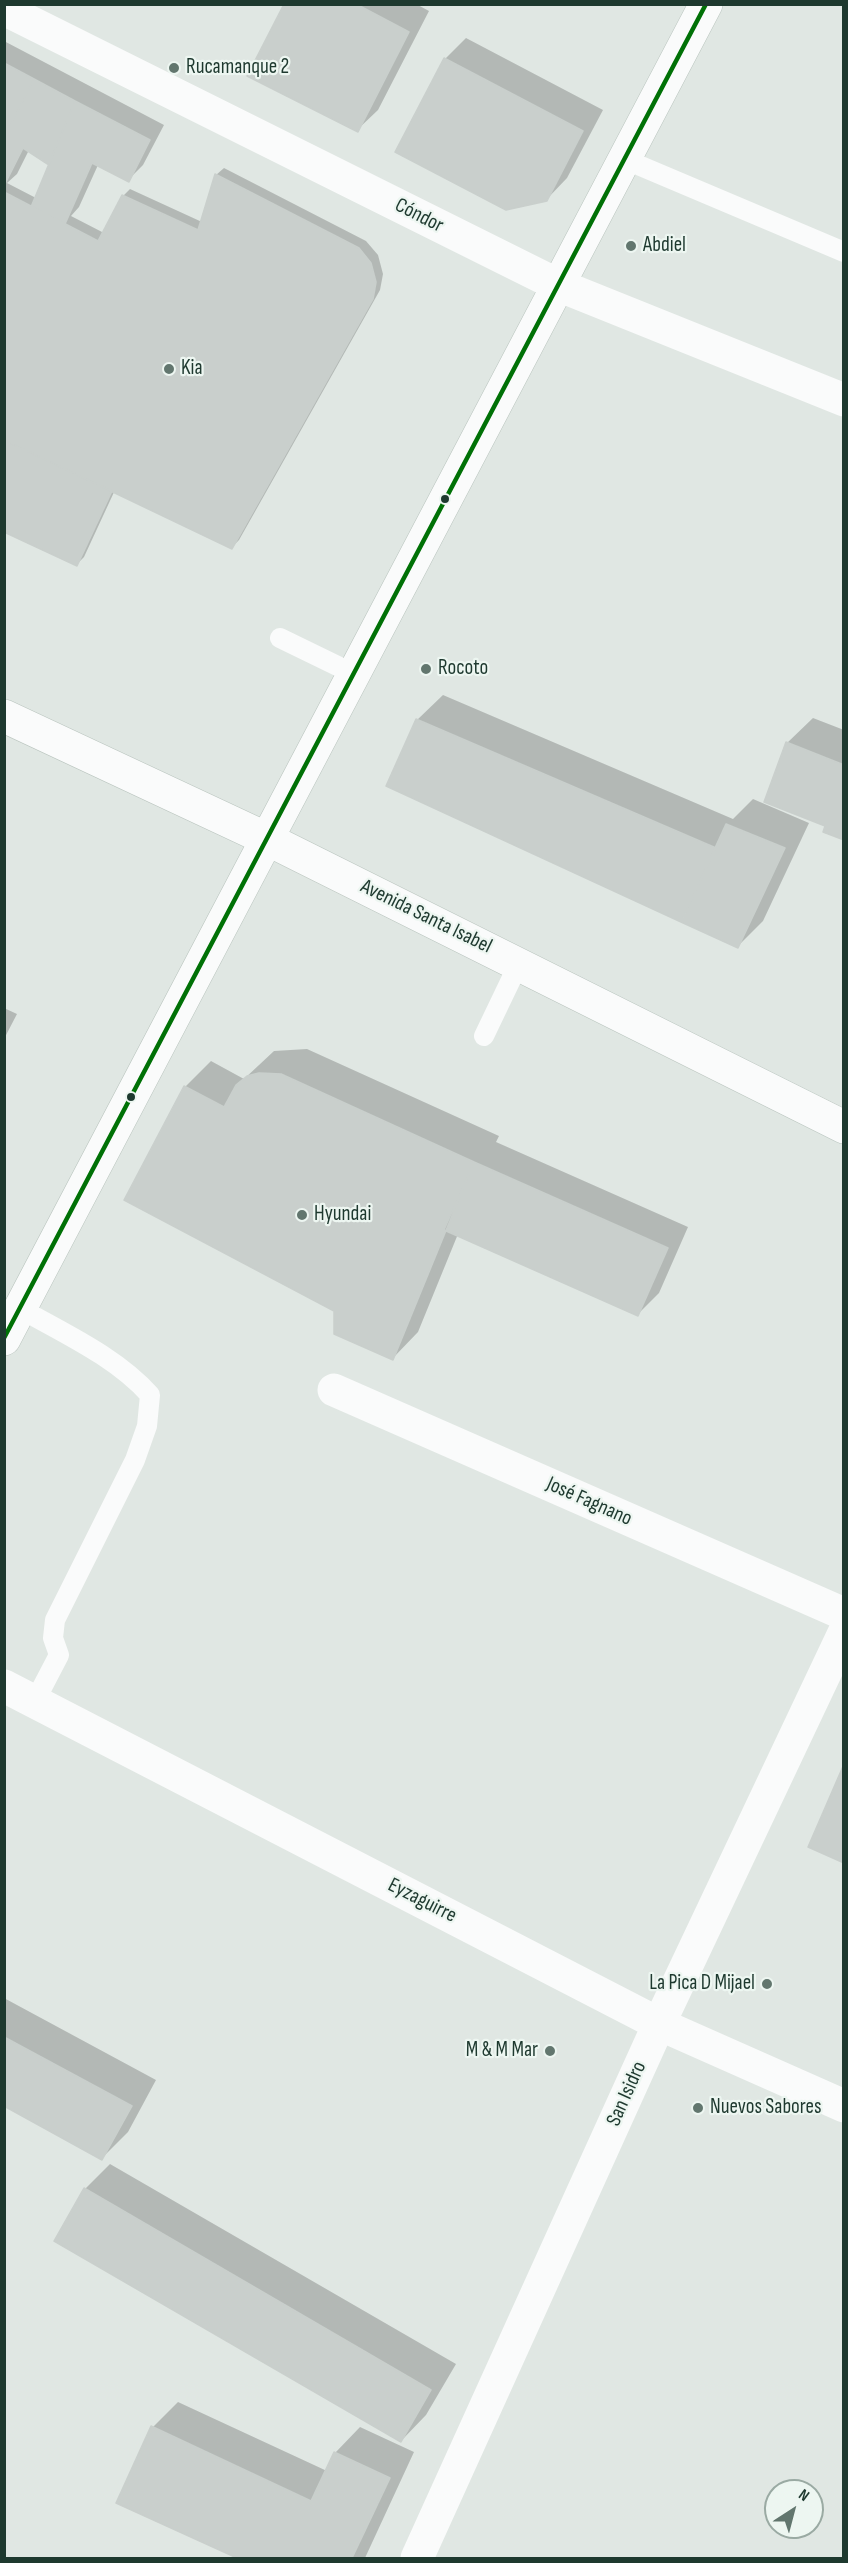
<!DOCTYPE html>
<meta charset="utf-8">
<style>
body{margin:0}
#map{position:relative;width:848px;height:2563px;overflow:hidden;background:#e0e7e3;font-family:"Sofia Sans Condensed",sans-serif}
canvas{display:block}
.frame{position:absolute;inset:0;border:6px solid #1e392f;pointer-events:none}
.north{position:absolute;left:764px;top:2479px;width:60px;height:60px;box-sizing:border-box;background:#edf6f1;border:2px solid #9aaaa3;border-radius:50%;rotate:36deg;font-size:16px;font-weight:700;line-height:24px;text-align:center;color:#1e392f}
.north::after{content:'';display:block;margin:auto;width:21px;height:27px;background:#62766e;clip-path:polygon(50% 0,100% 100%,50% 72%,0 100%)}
</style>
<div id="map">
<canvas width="848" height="2563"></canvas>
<div class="frame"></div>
<div class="north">N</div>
</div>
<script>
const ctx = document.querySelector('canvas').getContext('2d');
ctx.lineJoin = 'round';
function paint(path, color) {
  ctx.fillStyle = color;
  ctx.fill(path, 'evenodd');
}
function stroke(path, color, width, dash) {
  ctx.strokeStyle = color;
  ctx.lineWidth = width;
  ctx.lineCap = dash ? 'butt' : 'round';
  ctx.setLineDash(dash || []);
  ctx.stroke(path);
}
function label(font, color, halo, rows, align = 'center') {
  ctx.font = font + ' "Sofia Sans Condensed",sans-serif';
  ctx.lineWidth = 4.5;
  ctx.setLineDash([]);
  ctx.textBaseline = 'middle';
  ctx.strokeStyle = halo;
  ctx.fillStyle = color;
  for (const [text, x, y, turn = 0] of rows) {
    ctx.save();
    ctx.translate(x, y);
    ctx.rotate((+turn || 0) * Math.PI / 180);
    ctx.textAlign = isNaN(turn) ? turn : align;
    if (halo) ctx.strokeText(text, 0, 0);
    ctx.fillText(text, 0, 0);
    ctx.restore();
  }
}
const shadow = new Path2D(`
 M 286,4 L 416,4 L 429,11 L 378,110 L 357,130 Z
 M 466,38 L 603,110 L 567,178 L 546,200 L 445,59 Z
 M 4,41 L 164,125 L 143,165 L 128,180 L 98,165 L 79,207 L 71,216 L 104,233 L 123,196 L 130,189 L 202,222 L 216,175 L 224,168 L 366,241 L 378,255 L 383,274 L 380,290 L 239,540 L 232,547 L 115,490 L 84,557 L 77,564 L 4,530 ZM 29,150 L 50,164 L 36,198 L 7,183 L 17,174 Z
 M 443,695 L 733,819 L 753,799 L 809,823 L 763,921 L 738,946 L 417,720 Z
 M 813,718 L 844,730 L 844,838 L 827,825 L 787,743 Z
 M 4,1008 L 17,1014 L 4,1039 Z
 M 307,1049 L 499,1136 L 496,1142 L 688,1227 L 659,1293 L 638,1314 L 458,1234 L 418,1332 L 393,1358 L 336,1311 L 185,1087 L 211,1061 L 244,1079 L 274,1051 Z
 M 4,1998 L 156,2080 L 128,2132 L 102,2158 L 4,2104 Z
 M 110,2164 L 456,2364 L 426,2415 L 401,2441 L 85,2189 Z
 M 178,2402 L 327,2471 L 335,2453 L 360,2427 L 414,2452 L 365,2558 L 240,2558 L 118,2502 L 153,2427 Z`);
const building = new Path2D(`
 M 284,4 L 356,4 L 409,32 L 358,132 L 247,76 Z
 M 444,58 L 583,131 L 547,201 L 506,210 L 395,152 Z
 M 4,63 L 34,79 L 4,138 Z
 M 34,79 L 75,101 L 49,165 L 23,148 L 4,186 L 4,138 Z
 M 75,101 L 150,140 L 129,182 L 92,163 L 65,224 L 31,207 Z
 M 215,174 L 359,248 L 371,263 L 376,282 L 373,299 L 232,549 L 4,440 L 4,192 L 98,241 L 122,195 L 198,230 Z
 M 4,440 L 112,491 L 77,566 L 4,532 Z
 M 416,719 L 716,848 L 681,922 L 386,786 Z
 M 786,742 L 844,765 L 844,840 L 823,832 L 825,826 L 764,802 Z
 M 726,824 L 785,848 L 738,948 L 681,922 Z
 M 259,1073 L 281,1074 L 474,1162 L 393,1360 L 334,1334 L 334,1311 L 124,1200 L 184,1086 L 224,1107 L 236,1085 L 247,1076 Z
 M 474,1162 L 668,1248 L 638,1316 L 444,1230 Z
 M 844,1764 L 844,1863 L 808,1847 Z
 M 4,2037 L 132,2106 L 102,2160 L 4,2106 Z
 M 84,2188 L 431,2390 L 401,2442 L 54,2241 Z
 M 151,2426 L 311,2501 L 334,2452 L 390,2478 L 352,2558 L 237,2558 L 116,2503 Z`);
const service = new Path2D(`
 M 624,159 L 844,252
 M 280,638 L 354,674
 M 484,1036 L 519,963
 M 21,1309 C 65,1334 116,1357 150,1395 L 147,1426 L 135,1460 L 55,1620 L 53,1638 L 59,1655 L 35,1701`);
const minor = new Path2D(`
 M 4,9 L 558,285 L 844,400
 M 334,1390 L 844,1614
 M 4,1686 L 659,2024 L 844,2106
 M 417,2558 L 659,2024 L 844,1633`);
const secondary = new Path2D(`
 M 4,716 L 267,839 L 844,1127
 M 4,1339 L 706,4`);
const bus1 = new Path2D(`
 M 4,1338 L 706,4`);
const markers = [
 [174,68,6,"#62766e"],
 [631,246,6,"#62766e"],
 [169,369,6,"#62766e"],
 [445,499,5,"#1e392f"],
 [426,669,6,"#62766e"],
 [131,1097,5,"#1e392f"],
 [302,1215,6,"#62766e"],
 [767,1984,6,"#62766e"],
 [550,2051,6,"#62766e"],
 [698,2108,6,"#62766e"]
];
const poiNames = [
 ["Rucamanque 2",186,68],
 ["Abdiel",643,246],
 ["Kia",181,369],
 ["Rocoto",438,669],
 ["Hyundai",314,1215],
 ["La Pica D Mijael",755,1984,"right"],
 ["M & M Mar",538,2051,"right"],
 ["Nuevos Sabores",710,2108]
];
const streetNames = [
 ["Cóndor",419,216,27],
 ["Avenida Santa Isabel",426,917,26],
 ["José Fagnano",589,1502,24],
 ["Eyzaguirre",422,1901,27],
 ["San Isidro",627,2094,-66]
];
paint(shadow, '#0003');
paint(building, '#c9cfcc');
stroke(building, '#c9cfcc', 1.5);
stroke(secondary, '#b9c4be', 34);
stroke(service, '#fafbfb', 20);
stroke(minor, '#fafbfb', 33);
stroke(secondary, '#fafbfb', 33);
stroke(bus1, '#007106', 4.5);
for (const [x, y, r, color] of markers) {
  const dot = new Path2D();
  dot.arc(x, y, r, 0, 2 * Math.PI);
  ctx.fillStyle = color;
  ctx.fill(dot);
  stroke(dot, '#edf6f1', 2);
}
label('21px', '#1e392f', '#edf6f1', poiNames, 'left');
label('21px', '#1e392f', '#edf6f1', streetNames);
</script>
